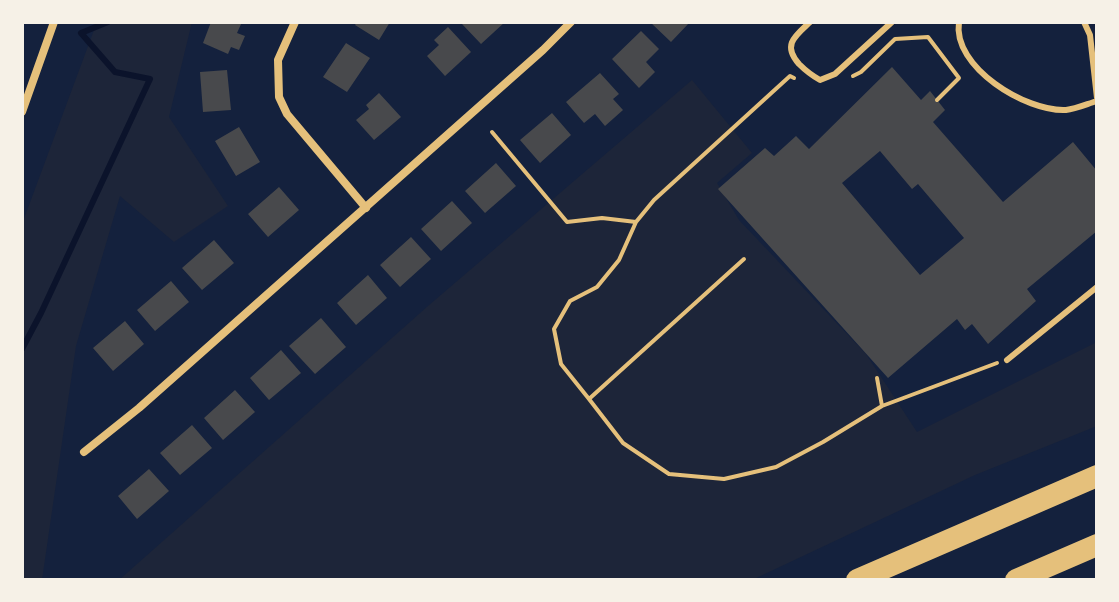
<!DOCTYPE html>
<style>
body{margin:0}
#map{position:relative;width:1119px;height:602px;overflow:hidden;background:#14213d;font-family:"Titillium Web",sans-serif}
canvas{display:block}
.frame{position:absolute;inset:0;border:24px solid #f6f1e7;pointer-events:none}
</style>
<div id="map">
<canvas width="1119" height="602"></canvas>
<div class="frame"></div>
</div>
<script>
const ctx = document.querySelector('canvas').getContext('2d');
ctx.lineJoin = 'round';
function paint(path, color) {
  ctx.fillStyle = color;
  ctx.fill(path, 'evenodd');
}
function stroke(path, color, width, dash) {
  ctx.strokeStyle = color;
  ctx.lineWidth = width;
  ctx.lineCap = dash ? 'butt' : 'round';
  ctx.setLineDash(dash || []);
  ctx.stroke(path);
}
const green = new Path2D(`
 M 97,22 L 192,22 L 169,117 L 228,206 L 174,242 L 120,196 L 76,346 L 42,580 L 22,580 L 22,224 Z
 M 692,80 L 752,153 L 717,183 L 739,220 L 866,354 L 917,432 L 1097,342 L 1097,426 L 975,475 L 752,580 L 119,580 L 428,306 Z`);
const stream = new Path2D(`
 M 22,349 L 41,313 L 150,79 L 115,72 L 81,33 L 108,22`);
const building = new Path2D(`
 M 211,22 L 242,22 L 237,33 L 245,36 L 239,50 L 231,47 L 228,54 L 203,43 Z
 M 357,22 L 390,22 L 379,40 L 355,25 Z
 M 464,22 L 505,22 L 481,44 L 462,24 Z
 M 650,22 L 690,22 L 671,42 Z
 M 448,27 L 471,52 L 445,76 L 427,56 L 439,45 L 434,40 Z
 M 641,31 L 659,49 L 646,62 L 655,72 L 639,88 L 612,59 Z
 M 346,43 L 370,58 L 347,92 L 323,77 Z
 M 892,67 L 921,100 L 930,91 L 945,110 L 933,122 L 1003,202 L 1073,142 L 1097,171 L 1097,231 L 1027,289 L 1036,301 L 988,344 L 972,324 L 965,330 L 957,319 L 888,378 L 718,189 L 765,148 L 774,156 L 796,136 L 809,149 ZM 880,151 L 912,189 L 918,184 L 964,238 L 920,275 L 842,183 Z
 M 227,70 L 231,110 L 203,112 L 200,72 Z
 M 600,73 L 619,94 L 613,99 L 623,110 L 605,126 L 595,114 L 584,123 L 566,102 Z
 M 379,93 L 401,117 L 374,140 L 356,120 L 369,109 L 366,105 Z
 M 552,113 L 571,135 L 540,163 L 520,140 Z
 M 239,127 L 260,162 L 236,176 L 215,141 Z
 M 496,163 L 516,186 L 485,213 L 465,191 Z
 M 279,187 L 299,210 L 268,237 L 248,214 Z
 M 452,201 L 472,223 L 441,251 L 421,229 Z
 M 411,237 L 431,259 L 400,287 L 380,265 Z
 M 214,240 L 234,263 L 202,290 L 182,268 Z
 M 368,275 L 387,298 L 356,325 L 337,303 Z
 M 171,281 L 189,302 L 155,331 L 137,310 Z
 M 321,318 L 346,347 L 315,374 L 289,346 Z
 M 125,321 L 144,344 L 113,371 L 93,348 Z
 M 281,350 L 301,373 L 269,400 L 250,378 Z
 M 235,390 L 255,412 L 223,440 L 204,418 Z
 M 192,425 L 212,448 L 180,475 L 160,453 Z
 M 149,469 L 169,491 L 137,519 L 118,496 Z`);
const path = new Path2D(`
 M 853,76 L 861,72 L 895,39 L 928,37 L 959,78 L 937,100
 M 492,132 L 567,222 L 602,218 L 636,222
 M 744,259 L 589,399 L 561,364 L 554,329 L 570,301 L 597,287 L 619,260 L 636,222 L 654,200 L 790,76 L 794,78
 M 589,399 L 623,443 L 669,474 L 724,479 L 776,467 L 823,442 L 882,406 L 877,378
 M 882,406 L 997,363`);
const service = new Path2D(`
 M 810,22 C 795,36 782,45 799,64 C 806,71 811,75 820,80 L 835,74 L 892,22
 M 959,22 C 952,67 1026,112 1066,110 C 1076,109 1087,104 1097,101
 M 1084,22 L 1090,35 L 1097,98
 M 1007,360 L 1097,287`);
const minor = new Path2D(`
 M 295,22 L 278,60 L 279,97 L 287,114 L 366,208
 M 22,112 L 54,22
 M 84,452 L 139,408 L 543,50 L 571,22`);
const motorway = new Path2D(`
 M 857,580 L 1097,476
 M 1016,580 L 1097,545`);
paint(green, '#1d2539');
stroke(stream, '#0b132b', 6);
paint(building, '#48494c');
stroke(path, '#e5c07b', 4);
stroke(service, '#e5c07b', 6);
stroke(minor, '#e5c07b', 8);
stroke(motorway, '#e5c07b', 22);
</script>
